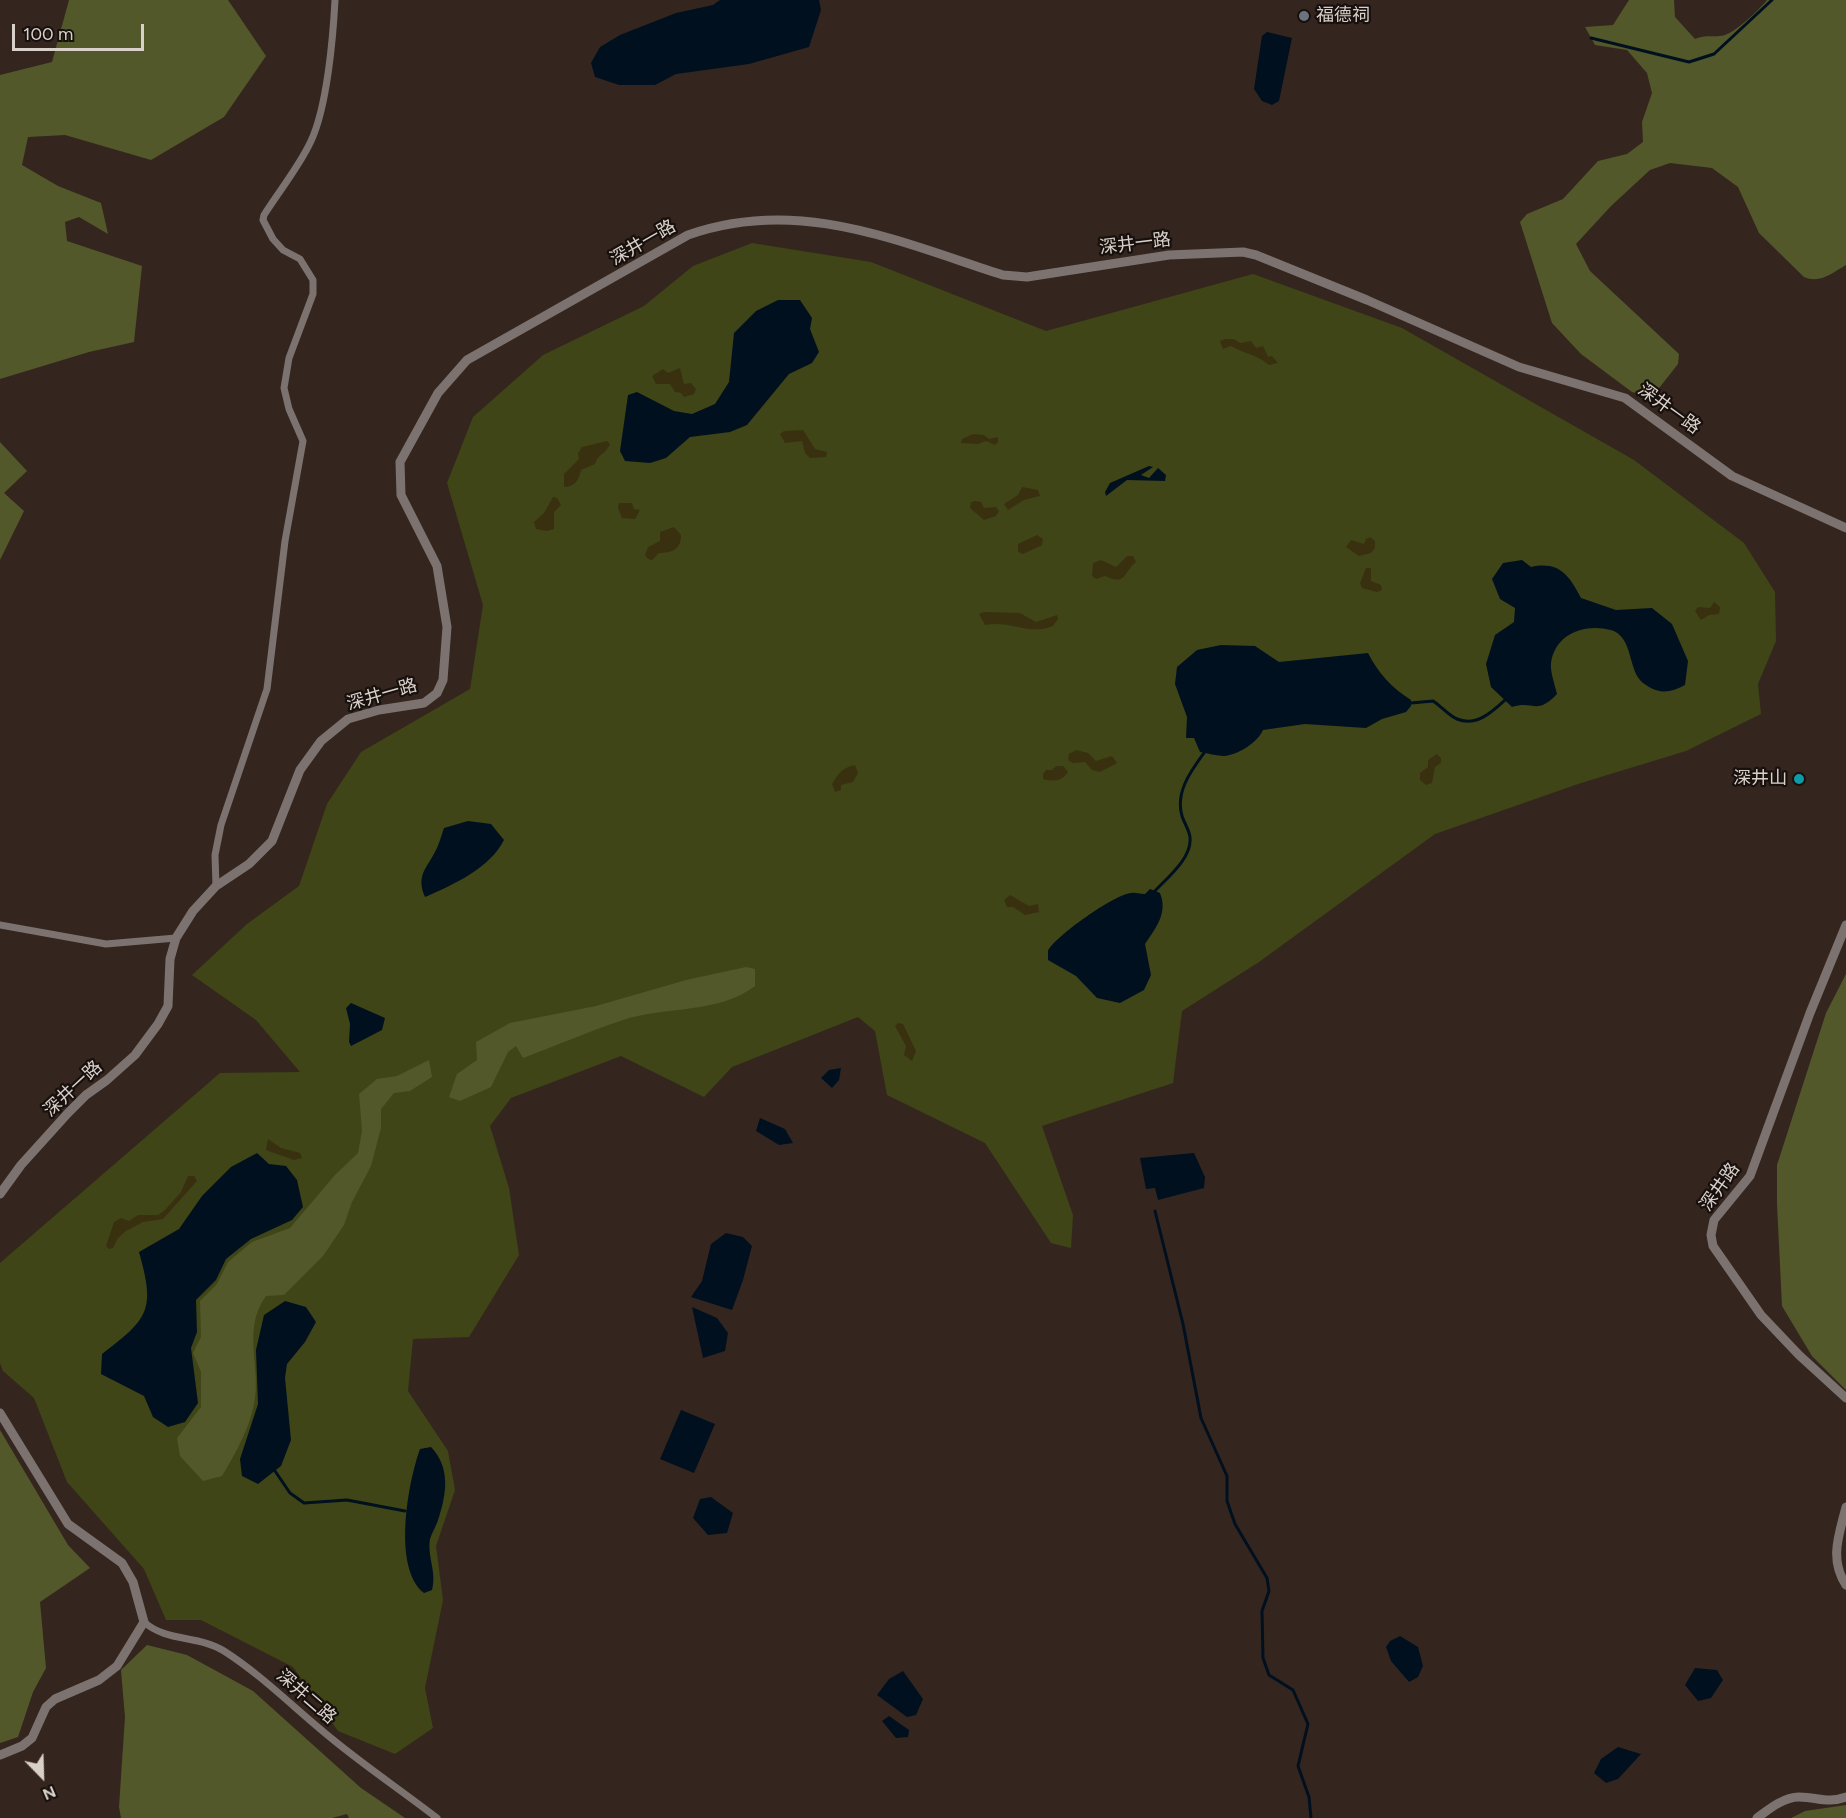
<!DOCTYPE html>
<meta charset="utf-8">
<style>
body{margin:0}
#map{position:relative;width:1846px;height:1818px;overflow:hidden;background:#34261e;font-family:Figtree,sans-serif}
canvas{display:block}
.north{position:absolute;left:12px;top:1746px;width:60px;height:60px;-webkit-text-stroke:4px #17100d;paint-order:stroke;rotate:157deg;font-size:16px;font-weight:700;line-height:24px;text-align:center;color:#d9d0ca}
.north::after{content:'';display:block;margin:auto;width:21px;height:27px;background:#d9d0ca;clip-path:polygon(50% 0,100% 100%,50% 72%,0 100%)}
.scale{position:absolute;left:12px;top:24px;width:132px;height:27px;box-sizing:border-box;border:3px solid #d9d0ca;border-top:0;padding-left:8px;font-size:18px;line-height:21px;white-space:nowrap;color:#d9d0ca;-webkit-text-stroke:4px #17100d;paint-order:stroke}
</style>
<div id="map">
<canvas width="1846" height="1818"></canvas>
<div class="north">N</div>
<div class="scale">100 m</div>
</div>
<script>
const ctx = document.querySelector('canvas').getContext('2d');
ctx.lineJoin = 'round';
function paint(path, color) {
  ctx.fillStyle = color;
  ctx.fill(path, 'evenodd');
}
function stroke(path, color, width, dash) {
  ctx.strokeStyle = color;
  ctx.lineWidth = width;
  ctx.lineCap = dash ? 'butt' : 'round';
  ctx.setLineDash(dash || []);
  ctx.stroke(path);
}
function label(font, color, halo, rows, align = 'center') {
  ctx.font = font + ' Figtree,"Noto Sans TC",sans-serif';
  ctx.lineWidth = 4.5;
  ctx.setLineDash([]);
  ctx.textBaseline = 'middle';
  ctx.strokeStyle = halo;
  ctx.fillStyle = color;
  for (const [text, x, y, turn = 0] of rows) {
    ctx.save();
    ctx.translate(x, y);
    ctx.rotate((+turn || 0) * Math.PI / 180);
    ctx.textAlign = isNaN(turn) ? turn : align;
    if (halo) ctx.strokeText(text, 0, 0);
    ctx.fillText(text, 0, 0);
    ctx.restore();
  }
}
const green = new Path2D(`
 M 752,243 L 871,262 L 1046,331 L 1253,274 L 1402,328 L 1634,460 L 1744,543 L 1775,592 L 1776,641 L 1758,684 L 1761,714 L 1686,751 L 1581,783 L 1435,834 L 1259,962 L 1182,1011 L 1173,1083 L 1042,1126 L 1073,1215 L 1071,1248 L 1051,1243 L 985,1143 L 887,1095 L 875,1031 L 858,1017 L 732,1067 L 704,1097 L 621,1056 L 511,1098 L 490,1126 L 509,1188 L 519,1255 L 469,1337 L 413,1339 L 408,1391 L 448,1451 L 455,1490 L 436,1546 L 443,1600 L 425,1688 L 433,1728 L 395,1754 L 338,1731 L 293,1667 L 201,1620 L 166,1620 L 144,1569 L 67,1482 L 34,1398 L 3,1371 L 0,1363 L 0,1263 L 220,1073 L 300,1072 L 256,1020 L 192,975 L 247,924 L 299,886 L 327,804 L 361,752 L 470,689 L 483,605 L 447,483 L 473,417 L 543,355 L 644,306 L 693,266 Z`);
const forest = new Path2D(`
 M 69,0 L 228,0 L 266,56 L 224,117 L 151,160 L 65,135 L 28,137 L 22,165 L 58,186 L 101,203 L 108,234 L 79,217 L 65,222 L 67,241 L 142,266 L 134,342 L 89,352 L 0,379 L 0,75 L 52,62 Z
 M 1629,0 L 1674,0 L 1675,17 L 1695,39 C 1706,34 1715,38 1725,35 C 1737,31 1759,10 1767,0 L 1846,0 L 1846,265 C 1832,273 1820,284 1804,277 L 1759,233 L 1738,187 L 1712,168 L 1670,163 L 1650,170 L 1611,206 L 1576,244 L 1590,271 L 1679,354 L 1678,364 L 1652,397 L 1632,392 L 1581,354 L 1552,323 L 1520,222 L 1527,214 L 1563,199 L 1598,161 L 1627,154 L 1643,142 L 1642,122 L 1652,93 L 1647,73 L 1627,50 L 1595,45 L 1585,27 L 1613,25 Z
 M 0,442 L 27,471 L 4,493 L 24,511 L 0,560 Z
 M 746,967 L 755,969 L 755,986 C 719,1014 665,1006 623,1020 C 589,1031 556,1046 523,1058 L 516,1046 L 508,1052 L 491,1087 L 460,1101 L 449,1097 L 457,1074 L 477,1060 L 476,1042 L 510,1023 L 596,1006 L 686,980 Z
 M 1846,974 L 1846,1390 L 1812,1356 L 1782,1306 L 1777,1204 L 1777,1165 L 1826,1013 Z
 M 429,1060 L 432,1077 L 410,1091 L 394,1093 L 381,1109 L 381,1128 L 371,1166 L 352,1202 L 344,1225 L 323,1256 L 284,1295 L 266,1296 C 241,1330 262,1368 254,1404 C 249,1430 235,1454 222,1476 L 203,1481 L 180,1456 L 177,1438 L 201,1407 L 201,1372 L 193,1353 L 201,1337 L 200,1301 L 217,1284 L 228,1262 L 252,1242 L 290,1228 L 335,1175 L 358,1153 L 362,1131 L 359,1094 L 377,1079 L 397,1076 Z
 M 0,1430 L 68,1545 L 90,1568 L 40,1602 L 46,1668 L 33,1692 L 18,1737 L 0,1743 Z
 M 147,1645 L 187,1655 L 253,1691 L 361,1788 L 405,1818 L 349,1818 L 347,1814 L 332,1818 L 121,1818 L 119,1807 L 125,1717 L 121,1670 Z
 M 1846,1805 L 1846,1818 L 1791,1818 L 1805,1811 Z`);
const sand = new Path2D(`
 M 1225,339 L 1234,339 L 1240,343 L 1251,341 L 1256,348 L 1263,346 L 1268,357 L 1272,356 L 1278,363 L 1269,365 C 1258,355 1245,354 1231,346 L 1223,349 L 1220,341 Z
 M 680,368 L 684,384 L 691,383 L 696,389 L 694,394 L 684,397 L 681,393 L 675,392 L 670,384 L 656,384 L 652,376 L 663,369 L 668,373 Z
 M 803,430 L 815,449 L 827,452 L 826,457 L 810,458 L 805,453 L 802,441 L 785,443 L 780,434 L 784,431 Z
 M 973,434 L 984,435 L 989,439 L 998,437 L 998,442 L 995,445 L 986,441 L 978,444 L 961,443 L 962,439 Z
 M 607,441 L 610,444 C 607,453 597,455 595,464 L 581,470 C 579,480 575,487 564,487 L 564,474 L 579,459 L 578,453 L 582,447 Z
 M 1022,487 L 1038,490 L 1040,496 L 1024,500 L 1008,510 L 1004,504 L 1018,495 Z
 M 553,497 L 557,498 L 561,505 L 554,512 L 554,529 L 547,531 L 536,529 L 534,522 L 544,513 Z
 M 975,501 L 981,502 L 984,508 L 996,507 L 999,511 L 996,516 L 984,520 L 970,508 L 971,502 Z
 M 619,503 L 632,503 L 634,509 L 640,510 L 635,519 L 622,518 L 618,508 Z
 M 674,527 L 681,535 C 681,550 671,553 659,553 L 652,560 L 648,559 L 645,555 L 648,547 L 660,541 L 660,532 Z
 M 1037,535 L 1043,539 L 1042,545 L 1023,554 L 1018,552 L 1018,544 Z
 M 1370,537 L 1375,541 L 1375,548 L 1371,553 L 1359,556 L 1346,547 L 1351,540 L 1364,544 L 1366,539 Z
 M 1127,556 L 1133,556 L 1136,562 C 1123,573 1126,586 1105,576 L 1096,579 L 1092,576 L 1093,563 L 1101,560 L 1116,567 Z
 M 1366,568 L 1371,568 L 1371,581 L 1381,585 L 1382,590 L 1377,592 L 1362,588 L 1360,583 Z
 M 1714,602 L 1720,607 L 1719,614 L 1709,615 L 1701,620 L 1695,611 L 1698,607 L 1710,608 Z
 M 984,612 L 1020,613 L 1036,622 L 1057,615 L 1058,619 L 1053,626 C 1031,636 1010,620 985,625 L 979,614 Z
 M 1076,750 L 1088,753 L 1096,761 L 1112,756 L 1117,763 L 1100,772 L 1092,770 L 1085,762 L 1073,763 L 1068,760 L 1069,754 Z
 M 1437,754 L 1441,758 L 1441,763 L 1435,767 L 1432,783 L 1426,785 L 1420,780 L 1420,773 L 1428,767 L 1428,760 Z
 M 855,765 L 858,773 L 853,782 L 841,785 L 841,790 L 835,792 L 832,784 C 838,774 843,767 855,765 Z
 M 1056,766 L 1063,766 L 1068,772 C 1063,781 1053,782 1043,779 L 1043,774 L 1046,770 L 1052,770 Z
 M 1010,895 L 1029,906 L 1038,904 L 1039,912 L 1025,915 L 1013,907 L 1007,907 L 1004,900 Z
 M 898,1023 L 903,1024 L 916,1051 L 912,1061 L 904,1055 L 906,1046 L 895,1026 Z
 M 268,1139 L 281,1148 L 300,1153 L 302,1158 L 294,1160 L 266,1150 Z
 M 188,1176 L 194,1176 L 197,1181 L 163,1219 L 143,1222 L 126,1231 L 118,1238 L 113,1248 L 109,1249 L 106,1246 L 114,1222 L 121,1218 L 129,1221 L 138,1215 L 158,1215 L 165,1210 L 181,1192 Z`);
const water = new Path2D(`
 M 720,0 L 819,0 L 821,10 L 809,47 L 749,64 L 676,74 L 655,85 L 619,85 L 595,77 L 591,63 L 600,47 L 620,35 L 676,13 L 713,5 Z
 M 1267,32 L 1292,38 L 1279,101 L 1272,105 L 1262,101 L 1254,89 L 1262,36 Z
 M 778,300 L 800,300 L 812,318 L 810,329 L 819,352 L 812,363 L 789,374 L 747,425 L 730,432 L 690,437 L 666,458 L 650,463 L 625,461 L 620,451 L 628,395 L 637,392 L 674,411 L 692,414 L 715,404 L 729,382 L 734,333 L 756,311 Z
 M 1149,466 L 1153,467 L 1141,475 L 1149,478 L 1158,468 L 1166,475 L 1165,481 L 1127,480 L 1106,496 L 1105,492 L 1110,483 Z
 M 1522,560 L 1531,567 C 1559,561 1569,575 1581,598 L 1616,610 L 1652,608 L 1672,624 L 1688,661 L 1685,685 C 1669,694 1658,694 1643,683 C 1627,670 1634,637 1611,630 C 1584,623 1555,634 1551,663 C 1550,672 1555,685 1557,694 C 1536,716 1534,700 1512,707 L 1491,687 L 1486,664 L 1495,635 L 1514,622 L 1515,608 L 1500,599 L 1492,579 L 1503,563 Z
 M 1221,645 L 1255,646 L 1279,662 L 1368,653 C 1378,673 1392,688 1411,700 L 1411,706 L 1406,712 L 1382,719 L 1366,728 L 1305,724 L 1263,730 C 1258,742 1238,755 1224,756 C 1217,756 1207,753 1200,752 L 1194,738 L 1186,738 L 1187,717 L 1175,684 L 1177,667 L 1197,650 Z
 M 468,821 L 491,824 L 504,840 C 490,868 453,885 425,897 C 416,876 426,869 435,852 C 439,845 441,836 444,828 Z
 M 1150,889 L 1160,893 C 1168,913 1156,928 1145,944 L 1151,975 L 1144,990 L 1120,1003 L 1097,998 L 1076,976 L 1048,960 C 1048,959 1048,952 1048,951 C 1054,937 1115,894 1131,893 C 1135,892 1140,894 1145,894 Z
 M 351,1003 L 385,1018 L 382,1030 L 351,1046 L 349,1042 L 350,1024 L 346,1008 Z
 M 841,1068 L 839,1080 L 832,1088 L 821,1078 L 829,1070 Z
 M 760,1118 L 785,1129 L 793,1143 L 779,1145 L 756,1131 Z
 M 257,1153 L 269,1164 L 286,1166 L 297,1180 L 303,1207 L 292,1220 L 251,1239 L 226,1259 L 216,1280 L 196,1300 L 197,1332 L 191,1348 L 198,1403 L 185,1422 L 168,1427 L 153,1417 L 144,1396 L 101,1374 L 102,1354 C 150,1318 155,1309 139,1252 L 179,1229 L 202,1196 L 231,1167 Z
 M 1194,1153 L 1205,1177 L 1204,1188 L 1158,1200 L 1155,1188 L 1146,1189 L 1140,1158 Z
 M 726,1233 L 743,1237 L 752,1246 L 743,1280 L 732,1310 L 691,1297 L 702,1281 L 711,1244 Z
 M 285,1301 L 306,1307 L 316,1322 L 305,1342 L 287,1364 L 285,1378 L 291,1440 L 281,1466 L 258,1484 L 242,1476 L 240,1459 L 258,1404 L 256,1350 L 264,1315 Z
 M 692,1307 L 717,1318 L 728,1333 L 725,1351 L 703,1358 Z
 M 681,1410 L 715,1424 L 694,1473 L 660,1459 Z
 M 431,1447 C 450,1467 447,1492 439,1517 C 437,1525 432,1532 430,1539 C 427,1557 437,1572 432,1590 L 424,1593 C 392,1568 408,1482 420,1449 Z
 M 711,1497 L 733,1513 L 727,1533 L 708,1535 L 693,1518 L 700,1499 Z
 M 1400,1636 L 1418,1647 L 1423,1666 L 1418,1677 L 1409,1682 L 1391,1661 L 1386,1647 L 1390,1641 Z
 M 1695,1668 L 1717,1670 L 1723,1680 L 1711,1698 L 1698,1701 L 1685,1685 Z
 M 903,1671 L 923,1699 L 916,1715 L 907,1717 L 877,1695 L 889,1679 Z
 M 889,1716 L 909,1730 L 908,1737 L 896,1738 L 882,1721 Z
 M 1618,1747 L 1641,1754 L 1618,1779 L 1606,1783 L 1594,1773 L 1601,1759 Z`);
const stream = new Path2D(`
 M 1591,38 L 1689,62 L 1714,54 L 1772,0
 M 1411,703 L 1433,701 C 1441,706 1449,716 1457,719 C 1476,727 1492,712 1505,700
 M 1155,891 C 1167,878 1192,858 1190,838 C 1190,831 1184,823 1182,816 C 1175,792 1191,771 1204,753
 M 1155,1211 L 1183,1324 L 1201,1418 L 1227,1476 L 1227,1501 L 1235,1524 L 1267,1578 L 1269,1591 L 1262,1611 L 1263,1658 L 1269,1675 L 1293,1690 L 1308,1724 L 1298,1766 L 1309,1797 L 1311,1818
 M 275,1471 L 290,1493 L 304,1503 L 347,1500 L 405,1511`);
const minor = new Path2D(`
 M 216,886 L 215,855 L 221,825 L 267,689 L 285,541 L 303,441 L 289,409 L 284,388 L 289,358 L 313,294 L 313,280 L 300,259 L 283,250 L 273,239 L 263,220 L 264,215 C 279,191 299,167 311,141 C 327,107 333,38 335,0
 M 0,925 L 106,944 L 176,938
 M 144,1622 C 166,1642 199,1635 224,1651 C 263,1676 295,1709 331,1738 C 365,1766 402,1791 437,1818`);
const tertiary = new Path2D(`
 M 1846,925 L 1810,1013 L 1750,1176 L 1714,1220 L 1711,1235 L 1713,1246 L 1761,1315 L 1799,1355 L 1846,1398
 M 0,1194 L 21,1165 L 68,1113 L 86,1095 L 107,1080 L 135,1055 L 158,1024 L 168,1006 L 170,959 L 176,938 L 193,911 L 216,886 L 249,864 L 272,841 L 300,770 L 321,741 L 348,719 L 379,710 L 424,703 L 437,693 L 443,680 L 447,627 L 437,566 L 401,495 L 400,462 L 438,393 L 467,360 L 688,235 C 799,196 897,241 1003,275 L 1027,277 L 1169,255 L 1243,252 L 1256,255 L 1367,300 L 1519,367 L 1625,398 L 1732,476 L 1846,528
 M 0,1413 L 68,1524 L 122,1563 L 133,1582 L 144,1622 L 117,1666 L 99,1680 L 55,1699 L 46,1707 L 32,1738 L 22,1746 L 0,1755
 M 1846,1507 C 1839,1535 1829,1559 1846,1585
 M 1757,1818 C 1769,1809 1784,1797 1799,1797 C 1818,1797 1827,1804 1846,1797`);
const markers = [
 [1304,16,6,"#6b7280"],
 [1799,779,6,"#0f9aa8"]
];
const poiNames = [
 ["福德祠",1316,16],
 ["深井山",1787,779,"right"]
];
const streetNames = [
 ["深井一路",643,243,-30],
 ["深井一路",1135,244,-7],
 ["深井一路",1669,409,36],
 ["深井一路",382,695,-16],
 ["深井一路",73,1089,-43],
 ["深井路",1720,1187,-55],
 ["深井二路",306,1697,41]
];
paint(green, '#3f4516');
paint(forest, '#52582a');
paint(sand, '#393010');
paint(water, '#01101f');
stroke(stream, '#01101f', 3);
stroke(minor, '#7c7370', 7);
stroke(tertiary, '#7c7370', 9);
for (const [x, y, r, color] of markers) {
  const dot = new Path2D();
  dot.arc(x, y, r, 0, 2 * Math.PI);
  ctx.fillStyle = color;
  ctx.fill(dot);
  stroke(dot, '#17100d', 2);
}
label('18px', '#d9d0ca', '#17100d', poiNames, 'left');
label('18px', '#d9d0ca', '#17100d', streetNames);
</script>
